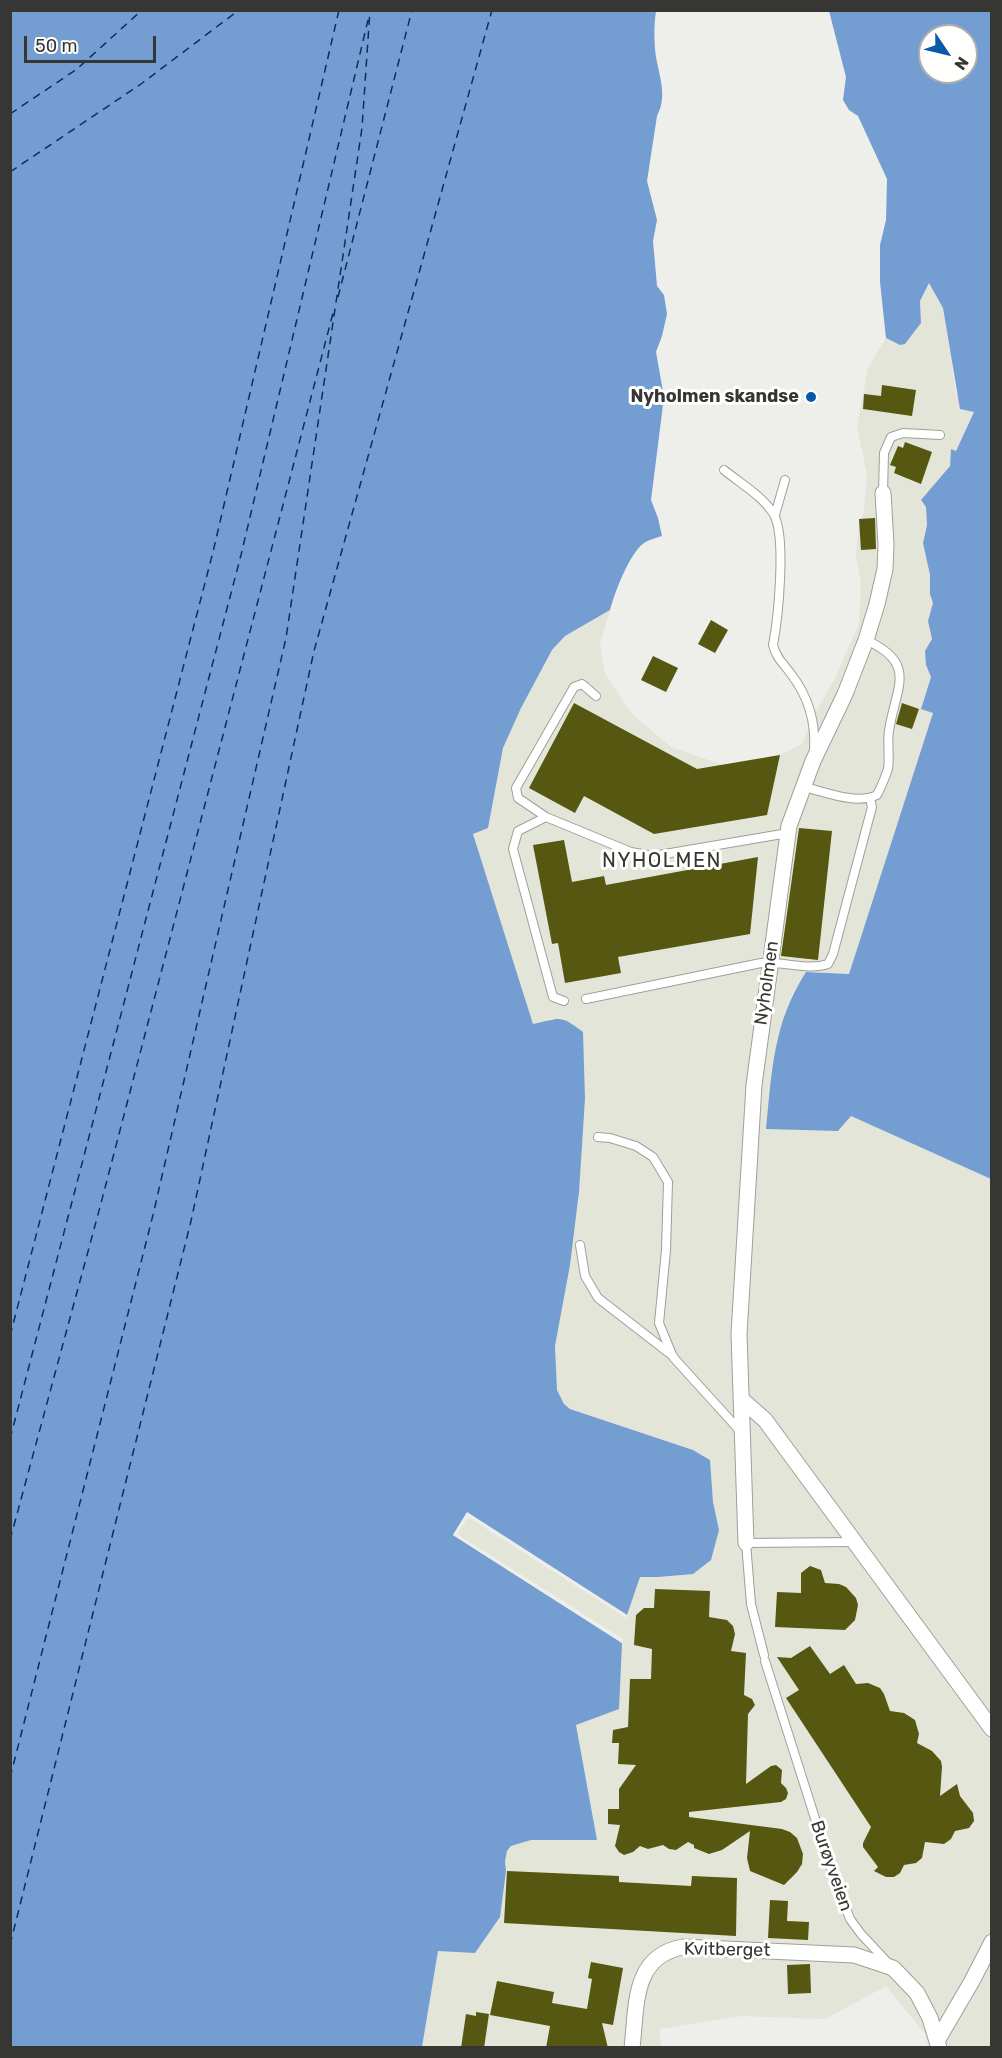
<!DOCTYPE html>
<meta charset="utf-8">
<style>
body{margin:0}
#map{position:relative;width:1002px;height:2058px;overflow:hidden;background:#eeeeea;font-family:Rubik,sans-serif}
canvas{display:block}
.frame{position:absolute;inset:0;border:12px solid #363634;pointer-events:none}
.north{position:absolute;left:918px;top:24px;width:60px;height:60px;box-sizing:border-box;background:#fffffe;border:2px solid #afafad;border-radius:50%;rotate:125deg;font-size:16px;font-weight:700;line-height:24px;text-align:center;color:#363634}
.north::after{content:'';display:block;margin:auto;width:21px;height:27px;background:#0859a8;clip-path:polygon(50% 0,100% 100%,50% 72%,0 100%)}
.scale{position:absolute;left:24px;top:36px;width:132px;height:27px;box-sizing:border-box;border:3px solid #363634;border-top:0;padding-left:8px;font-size:18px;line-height:21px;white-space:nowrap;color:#363634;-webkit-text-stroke:4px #fffffe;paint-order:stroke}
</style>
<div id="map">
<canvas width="1002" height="2058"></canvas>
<div class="frame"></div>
<div class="north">N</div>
<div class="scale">50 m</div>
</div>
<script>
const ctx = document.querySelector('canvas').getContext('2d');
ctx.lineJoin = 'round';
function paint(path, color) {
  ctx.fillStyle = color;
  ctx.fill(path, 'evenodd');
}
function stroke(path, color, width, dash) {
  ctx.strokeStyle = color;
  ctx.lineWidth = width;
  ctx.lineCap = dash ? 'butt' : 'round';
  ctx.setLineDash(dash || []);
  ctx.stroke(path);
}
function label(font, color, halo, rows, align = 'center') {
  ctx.font = font + ' Rubik,sans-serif';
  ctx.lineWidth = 6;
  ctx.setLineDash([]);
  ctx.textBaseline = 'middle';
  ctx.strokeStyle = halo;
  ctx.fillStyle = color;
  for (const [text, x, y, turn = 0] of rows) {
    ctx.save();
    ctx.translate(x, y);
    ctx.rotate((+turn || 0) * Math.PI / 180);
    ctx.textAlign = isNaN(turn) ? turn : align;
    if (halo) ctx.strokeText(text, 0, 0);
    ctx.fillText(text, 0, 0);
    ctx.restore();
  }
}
const built = new Path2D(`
 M 929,282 L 943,307 L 956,394 L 975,412 L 956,451 L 951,450 L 950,466 L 921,500 L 926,507 L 927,525 L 923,543 L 930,575 L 930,594 L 933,603 L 928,621 L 932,639 L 926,665 L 931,677 L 921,708 L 933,713 L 849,974 L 806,972 L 793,992 L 776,1042 L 851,1116 L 991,1179 L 991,2047 L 929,2047 L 925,2034 L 886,1986 L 825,2019 L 742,2016 L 659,2029 L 661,2047 L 422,2048 L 438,1951 L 506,1871 L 505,1861 L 507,1851 L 511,1846 L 531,1840 L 597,1840 L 576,1725 L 622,1643 L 453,1535 L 467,1512 L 640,1577 L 719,1531 L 713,1502 L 710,1459 L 693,1450 L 570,1409 L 564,1405 L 557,1390 L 555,1346 L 570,1265 L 579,1192 L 585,1099 L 553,1018 L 533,1024 L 473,834 L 488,828 L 503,748 L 521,708 L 552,650 L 565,636 L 610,610 L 600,643 L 605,673 L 631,713 L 671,747 L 726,766 L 782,754 L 802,744 L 813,717 L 834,680 L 859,624 L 861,583 L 856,557 L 859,524 L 864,512 L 867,474 L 857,427 L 868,368 L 886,338 L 900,345 L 905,344 L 921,323 L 920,301 Z`);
const water = new Path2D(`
 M 11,11 L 656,11 C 654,23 654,37 655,49 C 657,72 669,94 657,116 L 647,181 L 657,220 L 653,241 L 657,286 L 664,295 L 667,314 L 662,336 L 656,352 L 664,397 L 651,500 L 658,518 L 662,536 C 656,538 648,540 644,543 C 629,554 615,592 610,610 L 565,636 L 552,650 L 521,708 L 503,748 L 488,828 L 473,834 L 533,1024 C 560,1018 560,1014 583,1032 L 585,1099 L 579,1192 L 570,1265 L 555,1346 L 557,1390 L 564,1404 L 570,1409 L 693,1450 L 710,1460 L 713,1502 L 719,1530 L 711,1560 L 693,1574 L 658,1577 L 640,1577 L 627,1615 L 467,1513 L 453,1535 L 622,1643 L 619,1709 L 576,1725 L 597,1840 L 531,1840 L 511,1846 L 507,1851 L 505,1861 L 506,1871 L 500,1917 L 475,1953 L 438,1951 L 422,2047 L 11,2048 Z
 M 829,11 L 991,11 L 991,1179 L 851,1116 L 838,1131 L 766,1129 C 772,1071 773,1023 806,972 L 849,974 L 933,713 L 921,709 L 931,677 L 926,665 L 925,651 L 932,639 L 928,621 L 933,603 L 930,594 L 930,575 L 923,543 L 927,525 L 926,507 L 921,500 L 950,466 L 951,449 L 956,451 L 974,412 L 960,409 L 943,308 L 929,283 L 920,301 L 921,323 L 905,344 L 900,345 L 886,338 L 880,282 L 880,245 L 886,220 L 887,179 L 858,116 L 849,110 L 843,100 L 846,77 ZM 930,36 L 966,36 L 966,72 L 930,72 Z`);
const pier = new Path2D(`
 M 467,1512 L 627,1615 L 626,1618 L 468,1517 L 457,1534 L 623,1639 L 622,1643 L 453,1535 Z`);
const ferry = new Path2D(`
 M 10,114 L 77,69 L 142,10
 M 10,172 L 141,84 L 239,10
 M 338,297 L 412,10
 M 10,1336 L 213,552 L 339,10
 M 10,1439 L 241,555 L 368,20
 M 10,1540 L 100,1207 L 333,313
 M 10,1778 L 153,1215 L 286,638 L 362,128 L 370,10
 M 10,1945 L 191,1221 L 314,651 L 492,10`);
const building = new Path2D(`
 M 882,385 L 916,390 L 912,416 L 863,409 L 864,394 L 881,396 Z
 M 905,442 L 932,452 L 921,484 L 894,473 L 896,467 L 890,465 L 898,446 L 903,448 Z
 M 875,518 L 876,549 L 861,550 L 859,519 Z
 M 711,620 L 728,630 L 715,653 L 698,644 Z
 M 653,656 L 678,668 L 666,692 L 641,680 Z
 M 574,703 L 697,769 L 780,755 L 767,815 L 654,834 L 584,796 L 575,813 L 529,788 Z
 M 902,703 L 919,709 L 912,729 L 896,724 Z
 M 799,828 L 832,831 L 818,960 L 781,956 Z
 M 564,840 L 572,882 L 604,876 L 606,885 L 758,857 L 750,934 L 618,957 L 621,973 L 565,983 L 558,943 L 552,944 L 533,845 Z
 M 810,1566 L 821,1570 L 825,1583 L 839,1584 L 846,1587 L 856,1598 L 858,1605 L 855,1620 L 845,1630 L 775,1627 L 777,1592 L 801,1593 L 801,1573 Z
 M 655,1589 L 710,1591 L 709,1617 L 727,1620 L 733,1626 L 735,1634 L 731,1651 L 746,1653 L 744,1695 L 752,1699 L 755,1705 L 748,1714 L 746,1784 L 771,1766 L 776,1765 L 782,1770 L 781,1783 L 786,1788 L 788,1793 L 786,1799 L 781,1802 L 689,1812 L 689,1817 L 782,1829 L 790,1832 L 797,1838 L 803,1854 L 802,1864 L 797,1872 L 784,1885 L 750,1871 L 747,1858 L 750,1831 L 722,1850 L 709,1854 L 694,1848 L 694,1845 L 688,1842 L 676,1850 L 669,1849 L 663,1845 L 648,1849 L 640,1846 L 633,1852 L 624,1855 L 619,1852 L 615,1846 L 620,1825 L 608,1824 L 608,1809 L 619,1809 L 619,1789 L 636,1765 L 618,1764 L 619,1743 L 612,1743 L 613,1730 L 628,1727 L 630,1679 L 651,1679 L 652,1649 L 634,1645 L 636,1615 L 644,1608 L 654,1608 Z
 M 810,1646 L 830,1674 L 844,1665 L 856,1684 L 868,1683 L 880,1688 L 884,1694 L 890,1711 L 904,1713 L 915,1720 L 919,1734 L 917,1743 L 932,1751 L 941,1761 L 942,1767 L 940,1796 L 957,1784 L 960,1796 L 973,1813 L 974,1821 L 969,1828 L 955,1831 L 951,1839 L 944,1844 L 925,1842 L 922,1858 L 916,1863 L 904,1865 L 900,1873 L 894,1877 L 886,1877 L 874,1871 L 878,1867 L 863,1847 L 863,1843 L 871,1827 L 786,1698 L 799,1690 L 777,1657 L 791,1658 Z
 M 507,1871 L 619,1876 L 619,1882 L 691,1886 L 692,1876 L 737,1878 L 736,1936 L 504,1923 Z
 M 770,1900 L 788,1901 L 787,1921 L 809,1922 L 808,1940 L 768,1938 Z
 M 591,1962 L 623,1968 L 613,2025 L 602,2023 L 608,2048 L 546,2048 L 550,2026 L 490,2015 L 497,1981 L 554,1992 L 552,2003 L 587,2009 L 592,1979 L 588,1978 Z
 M 810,1964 L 811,1993 L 788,1994 L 787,1965 Z
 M 476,2012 L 489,2014 L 484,2048 L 461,2048 L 466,2014 L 476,2016 Z`);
const service = new Path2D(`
 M 724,470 C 740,483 761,495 773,513 C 787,534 778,619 773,645 C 776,658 784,664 791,674 C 808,696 816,723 814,751
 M 883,493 L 884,453 L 891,437 L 903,433 L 940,435
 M 775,515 L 785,480
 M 804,787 C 826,792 856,805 877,795 C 881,787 885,778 888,769 C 890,757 887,743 889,731 C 895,688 919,664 866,640
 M 546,817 L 518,798 L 516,788 L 574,687 L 582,684 L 596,696
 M 586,999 L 761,963 C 783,961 807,971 828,964 L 833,954 L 872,807 L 870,799
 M 564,1001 L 553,997 L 513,849 L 518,831 L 546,817 L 631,852 L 653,856 L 788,833
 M 598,1137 L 610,1138 L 636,1146 L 653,1157 L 668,1182 L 666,1250 L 659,1323 L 673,1357 L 741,1432
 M 580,1245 L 585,1276 L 598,1298 L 673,1356
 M 764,1655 L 751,1604 L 746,1543 L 854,1542
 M 765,1661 L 834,1878 L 850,1919 L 861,1934 L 888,1963`);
const minor = new Path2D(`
 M 741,1399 L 765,1420 L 992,1729
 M 746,1543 L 739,1334 L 754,1085 L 789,826 L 813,761 L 845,694 L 866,640 L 877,604 L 885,569 L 886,545 L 883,493
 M 937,2041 L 972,1981 L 992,1942
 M 632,2048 C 637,2006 632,1956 683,1947 L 854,1955 L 893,1968 L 917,1993 L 930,2018 L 939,2048`);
const markers = [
 [811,397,6,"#0859a8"]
];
const poiNames = [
 ["Nyholmen skandse",799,397]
];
const streetNames = [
 ["Nyholmen",767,983,-82],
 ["Burøyveien",831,1866,71],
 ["Kvitberget",727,1950,1]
];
const neighbourhoodNames = [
 ["NYHOLMEN",662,861]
];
paint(built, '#e4e5d9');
paint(water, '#749ed1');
paint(pier, '#eeeeea');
stroke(ferry, '#043160', 1.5, [8, 6]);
paint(building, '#565710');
stroke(service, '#9f9f9b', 10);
stroke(minor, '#9f9f9b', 17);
stroke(service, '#fff', 8);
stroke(minor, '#fff', 15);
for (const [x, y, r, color] of markers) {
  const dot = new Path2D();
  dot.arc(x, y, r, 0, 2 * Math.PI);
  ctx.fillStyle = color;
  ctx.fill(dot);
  stroke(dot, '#fffffe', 2);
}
label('bold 18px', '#363634', '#fffffe', poiNames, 'right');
label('18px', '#363634', '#fffffe', streetNames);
ctx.letterSpacing = '1.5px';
label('20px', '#363634', '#fffffe', neighbourhoodNames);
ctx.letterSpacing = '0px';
</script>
